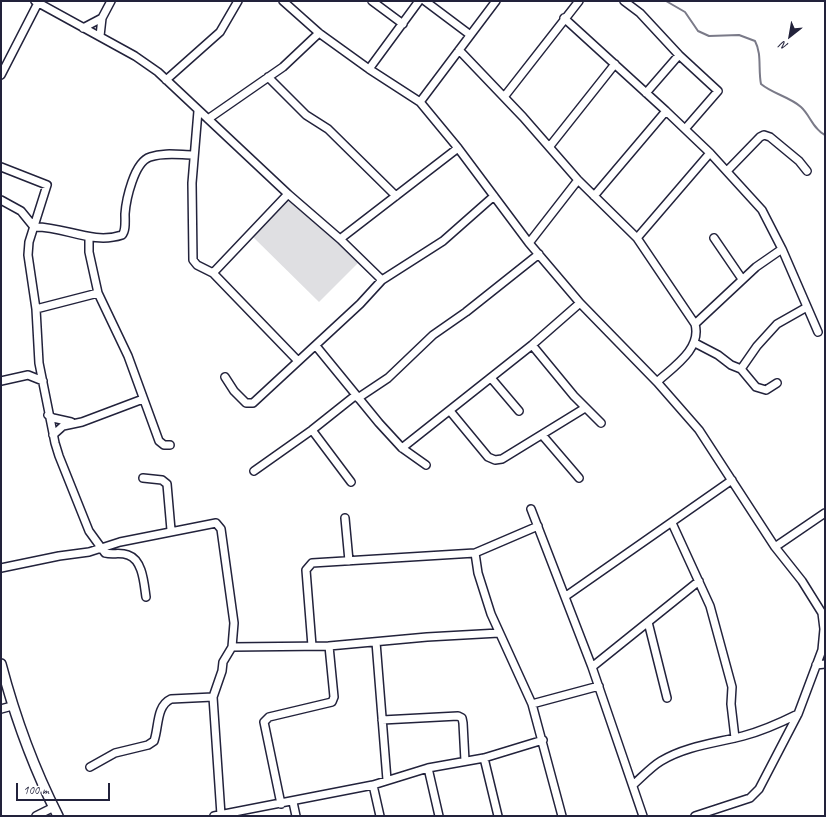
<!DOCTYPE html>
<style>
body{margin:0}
#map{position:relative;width:826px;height:817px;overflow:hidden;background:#fff;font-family:Caveat,sans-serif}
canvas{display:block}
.frame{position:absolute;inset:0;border:2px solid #22223b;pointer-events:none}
.north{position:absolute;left:770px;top:16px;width:40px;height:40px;-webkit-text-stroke:3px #fff;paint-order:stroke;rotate:211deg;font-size:11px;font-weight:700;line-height:16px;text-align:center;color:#22223b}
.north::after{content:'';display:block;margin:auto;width:14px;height:18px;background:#22223b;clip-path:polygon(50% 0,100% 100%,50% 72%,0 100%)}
.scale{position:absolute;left:16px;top:783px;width:94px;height:18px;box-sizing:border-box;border:2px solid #22223b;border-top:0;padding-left:5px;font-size:12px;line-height:14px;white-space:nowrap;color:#22223b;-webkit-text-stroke:3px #fff;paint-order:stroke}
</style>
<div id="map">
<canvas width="826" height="817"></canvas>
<div class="frame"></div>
<div class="north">N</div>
<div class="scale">100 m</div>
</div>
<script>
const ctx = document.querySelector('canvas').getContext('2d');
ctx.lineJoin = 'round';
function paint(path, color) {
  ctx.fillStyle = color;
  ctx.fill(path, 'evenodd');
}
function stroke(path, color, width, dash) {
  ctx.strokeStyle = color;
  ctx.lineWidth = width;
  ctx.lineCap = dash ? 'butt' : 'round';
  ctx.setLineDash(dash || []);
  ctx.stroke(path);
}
const green = new Path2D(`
 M 291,195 L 359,262 L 319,302 L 251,235 Z`);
const stream = new Path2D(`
 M 666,1 L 685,12 L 698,31 L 709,36 L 739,35 L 755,41 C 762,54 758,69 761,84 C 773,94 790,97 801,107 C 810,115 813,129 825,135`);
const minor = new Path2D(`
 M 35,1 L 135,56 L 158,72 L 288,194 L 340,239 L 382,280
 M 283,1 L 319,33 L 369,69 L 420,102 L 458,148 L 529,243 L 580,303 L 657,382 L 699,430 L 775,547 L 802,581 L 822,613 L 824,629 L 822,650 L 798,714 L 759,789 L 750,798 L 695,816
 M 372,1 L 403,24
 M 425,1 L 469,34
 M 624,1 L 640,13 L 679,55 L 718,91 L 685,129
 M 564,18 L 666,111 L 710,153 L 762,210 L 782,249 L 818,332
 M 83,28 L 102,18
 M 100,36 L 102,18 L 111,1
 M 459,50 L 523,117 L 578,180 L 637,238 L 695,324 C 702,349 673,367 657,382
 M 369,69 L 419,1
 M 1,75 L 39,1
 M 268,77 L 306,115 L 328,129 L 396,196
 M 166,80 L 220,32 L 238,1
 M 646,93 L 679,55
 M 504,97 L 579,1
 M 420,102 L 496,1
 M 198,111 L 192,183 L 193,260 L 197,265 L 213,273 L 298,361
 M 208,119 L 283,67 L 319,33
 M 550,146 L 615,64
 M 1,167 L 47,185 L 29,242 L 28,255 L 36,309 L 39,363 L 55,443 L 59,456 L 89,531 L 105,553 C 113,555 120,552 128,555 C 143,560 144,584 146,597
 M 727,171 L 760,137 L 764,135 L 770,137 L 799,161 L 807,171
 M 594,196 L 666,111
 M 1,200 L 21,211 L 34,227
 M 34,227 C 64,226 92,245 122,235 C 126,231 125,221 125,214 C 126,200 134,162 150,157 C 164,152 180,155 194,155
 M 89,238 L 89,252 L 98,293 L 128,356 L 159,441 L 164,445 L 170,445
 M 637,238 L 710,153
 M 714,238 L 742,279
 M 340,239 L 458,148
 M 529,243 L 578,180
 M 213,273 L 288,194
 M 36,309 L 98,293
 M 695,324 L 756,267 L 782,249
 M 695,343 L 718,355 L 731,365 L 741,369 L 757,346 L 777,324 L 807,307
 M 532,345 L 574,396 L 601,423
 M 316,346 L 379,423 L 402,448 L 426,465
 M 741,369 L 756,387 L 766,390 L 777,383
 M 225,377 L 234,391 L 246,403 L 253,403 L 360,304 L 382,280 L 443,241 L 494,196
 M 491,378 L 519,411
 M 1,381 L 28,375 L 43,381
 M 358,398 L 388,378 L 433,335 L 466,312 L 539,254
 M 450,411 L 488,457 L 495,460 L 502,459 L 585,408
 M 48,415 L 53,418 L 71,422
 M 312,430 L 351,482
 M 53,435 L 63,426 L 82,422 L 143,399
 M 543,436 L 579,478
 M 402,448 L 532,345 L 580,303
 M 254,471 L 312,430 L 356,395
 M 143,478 L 162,480 L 167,484 L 171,530
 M 531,509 L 592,667 L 643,816
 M 345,518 L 349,561
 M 672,523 L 710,606 L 732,687 L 731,704 L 735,738
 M 775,547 L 825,513
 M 475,553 L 478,573 L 491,614 L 532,704 L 562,816
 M 1,568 L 59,556 L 89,552 L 120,542 L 216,523 L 221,529 L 234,623 L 232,647 L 223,662 L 222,671 L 213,697 L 221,815
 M 566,596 L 732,480
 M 648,622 L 667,698
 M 376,642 L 387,780
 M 312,646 L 306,570 L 312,563 L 475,553 L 538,526
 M 232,647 L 329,646 L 427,637 L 499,633
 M 816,665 L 825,664
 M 592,667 L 699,581
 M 532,704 L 599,686
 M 1,709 L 12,706
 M 382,720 L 458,716 L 462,718 L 463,723 L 465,761
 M 484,758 L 498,816
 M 90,767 L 115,753 L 148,745 L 154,741 C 159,727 156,706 171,699 L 213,697
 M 428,768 L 439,816
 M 373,785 L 380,816
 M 633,785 C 642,777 651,767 661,761 C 686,746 716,743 743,736 C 762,731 780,723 798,714
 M 293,802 L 296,816
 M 281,804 L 264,722 L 269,717 L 332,702 L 334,697 L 329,646
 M 36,816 L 54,807
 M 214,816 L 373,785 L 428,768 L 484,758 L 543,740`);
const tertiary = new Path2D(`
 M 1,664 C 15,717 33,767 58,816`);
paint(green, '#dfdfe2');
stroke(stream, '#7a7a88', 2);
stroke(minor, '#22223b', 10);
stroke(tertiary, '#22223b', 12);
stroke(minor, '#fff', 7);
stroke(tertiary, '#fff', 9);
</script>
